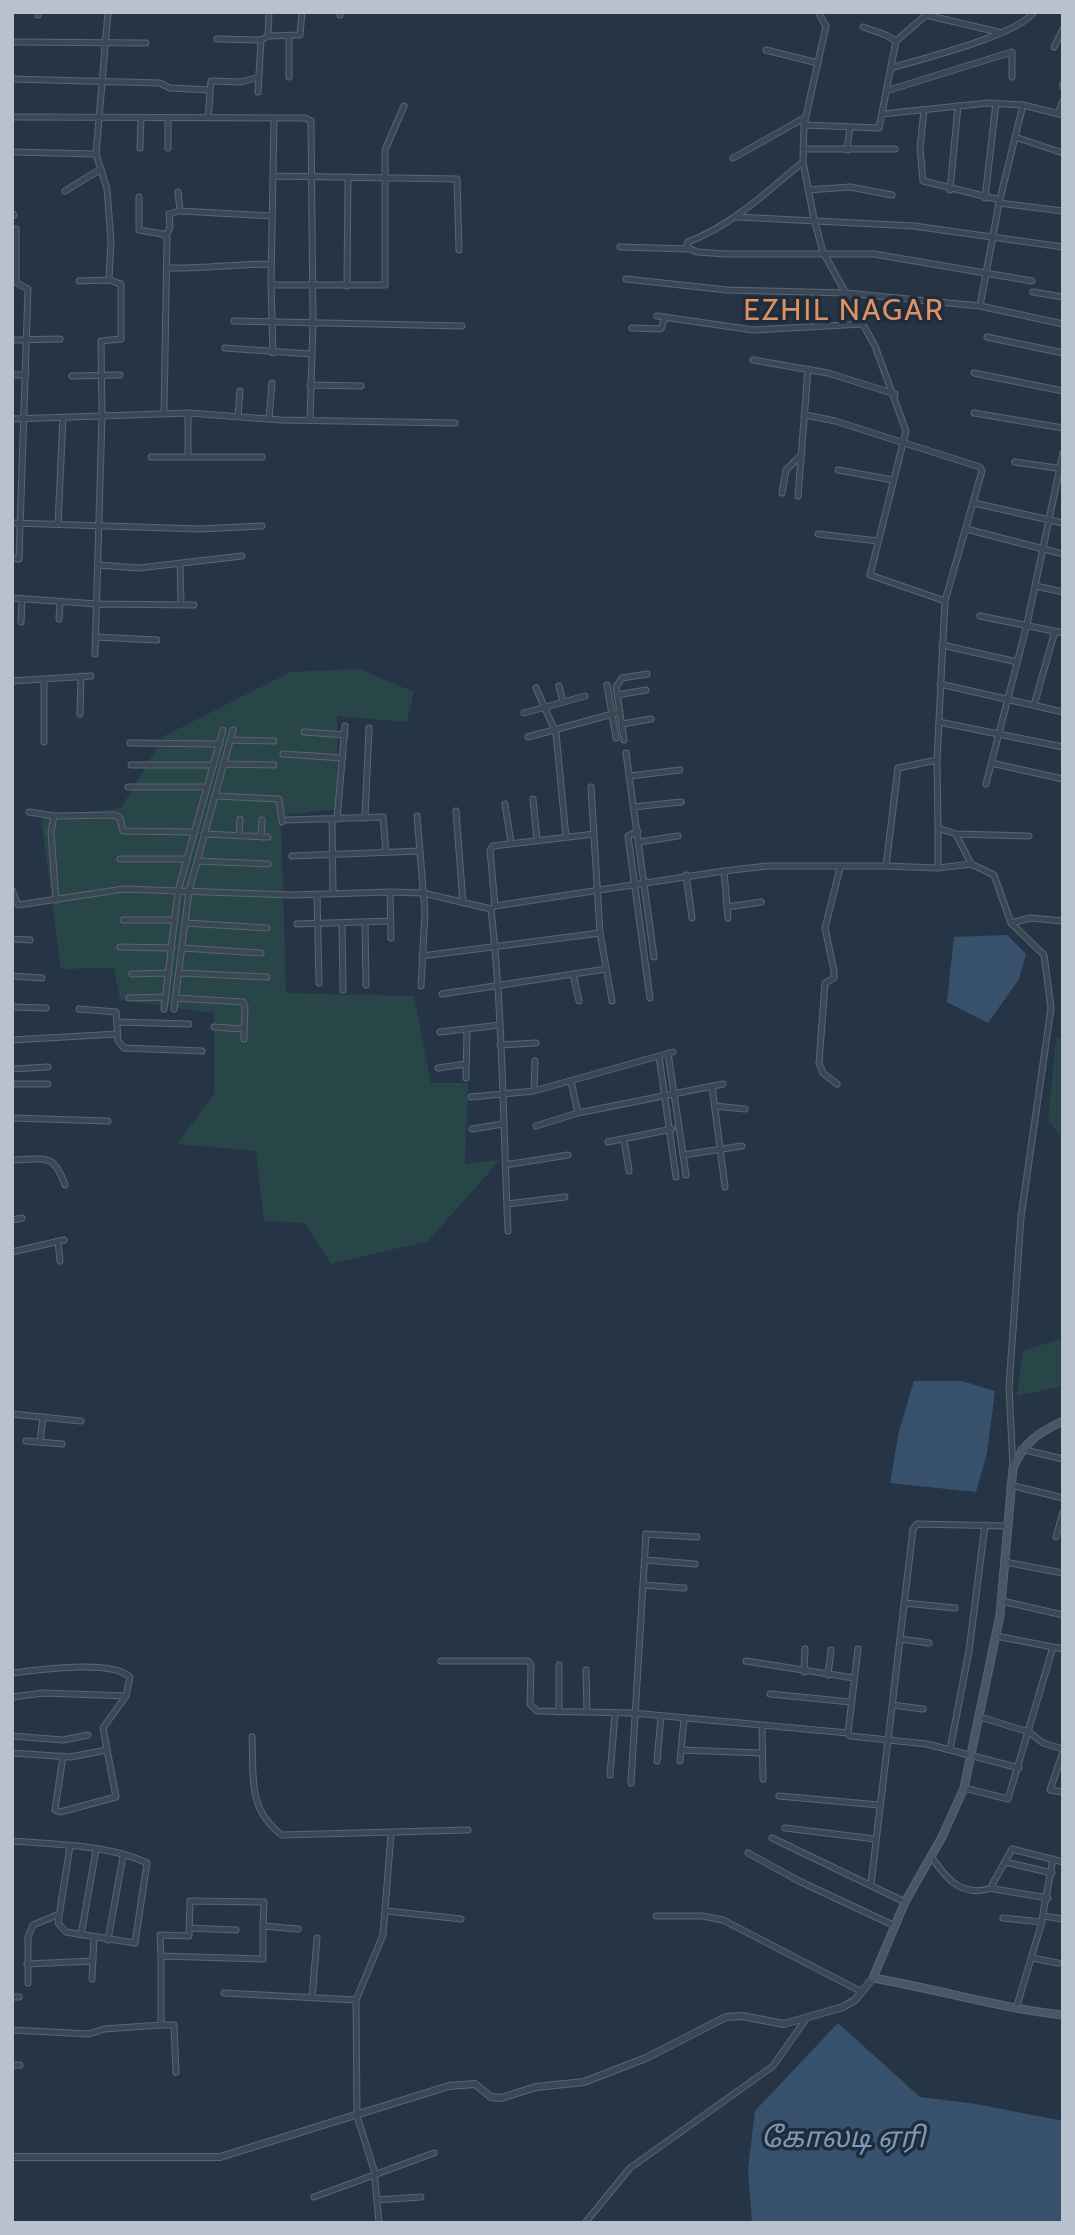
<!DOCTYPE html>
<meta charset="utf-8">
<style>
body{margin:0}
#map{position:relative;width:1075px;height:2235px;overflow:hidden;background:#263546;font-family:Cabin,sans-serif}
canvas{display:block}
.frame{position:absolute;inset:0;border:14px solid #b8c2ce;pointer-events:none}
</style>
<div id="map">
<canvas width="1075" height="2235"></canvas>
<div class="frame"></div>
</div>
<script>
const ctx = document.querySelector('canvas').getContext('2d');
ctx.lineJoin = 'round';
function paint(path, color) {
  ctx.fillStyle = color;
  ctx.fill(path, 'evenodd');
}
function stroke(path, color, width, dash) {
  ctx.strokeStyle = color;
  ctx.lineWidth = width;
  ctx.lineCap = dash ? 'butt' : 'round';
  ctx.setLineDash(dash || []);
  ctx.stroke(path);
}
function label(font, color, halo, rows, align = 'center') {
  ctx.font = font + ' Cabin,"Noto Sans Tamil",sans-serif';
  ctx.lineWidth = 7;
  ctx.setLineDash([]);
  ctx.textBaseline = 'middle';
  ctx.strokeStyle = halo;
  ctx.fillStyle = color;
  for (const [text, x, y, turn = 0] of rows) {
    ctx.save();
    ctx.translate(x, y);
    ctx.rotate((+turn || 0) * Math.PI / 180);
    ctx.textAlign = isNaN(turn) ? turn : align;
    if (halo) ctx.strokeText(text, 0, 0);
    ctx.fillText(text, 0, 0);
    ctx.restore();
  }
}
const green = new Path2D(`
 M 359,669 L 414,692 L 407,722 L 337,716 L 338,809 L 281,815 L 286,993 L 414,996 L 431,1083 L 468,1083 L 465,1164 L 500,1160 L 428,1241 L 331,1264 L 305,1223 L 264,1221 L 256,1151 L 177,1144 L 214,1094 L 214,1013 L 120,1000 L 114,968 L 61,969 L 41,818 L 121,808 L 164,736 L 291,672 Z
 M 1056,1038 L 1063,1039 L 1063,1138 L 1048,1121 Z
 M 1063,1338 L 1063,1386 L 1017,1396 L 1023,1351 Z`);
const water = new Path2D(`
 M 1007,935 L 1026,954 L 1019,979 L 988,1023 L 947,1002 L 954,937 Z
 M 914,1381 L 962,1381 L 995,1391 L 987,1453 L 976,1492 L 890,1483 L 899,1431 Z
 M 838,2023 L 920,2097 L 976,2104 L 1063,2121 L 1063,2223 L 752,2223 L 748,2169 L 755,2111 Z`);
const minor = new Path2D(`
 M 38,12 L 38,15
 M 108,12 L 96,154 L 107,189 L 111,241 L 109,280
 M 926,12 L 926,15 L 998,32
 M 340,15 L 340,12
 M 863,27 L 886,35 L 896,41
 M 268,36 L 300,35 L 302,12
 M 217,39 L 261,40
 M 12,42 L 146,43
 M 1054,47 L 1063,29
 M 766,50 L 818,63
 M 891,68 C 922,59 1018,35 1034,12
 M 289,77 L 289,36
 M 12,79 L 160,83 L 170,88 L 210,90
 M 1063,84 L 1063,87
 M 886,91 L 1012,52 L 1012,77
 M 258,92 L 261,40 L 268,36 L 269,12
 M 924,110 L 920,148 L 923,181 L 1000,200
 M 882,114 L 988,103 L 1023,105 L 1063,115
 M 1058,114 L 1063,101
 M 12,117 L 305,118 L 311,121 L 313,322 L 310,420
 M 168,118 L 168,148
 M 208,118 L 211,81 L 241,82 L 259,77
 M 804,125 L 879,128 L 896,41 L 926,15
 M 1015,137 L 1063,153
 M 140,148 L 141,118
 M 803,149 L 895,149
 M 847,150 L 850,127
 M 12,152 L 96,154
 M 733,158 L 806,117
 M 803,162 C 766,192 733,225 688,242 L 686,247 L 697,252 L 726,254 L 874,254 L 1032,281
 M 273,176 L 457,179 L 459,250
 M 808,190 L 850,187 L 892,195
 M 950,190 L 958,106
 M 65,191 L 101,169
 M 178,192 L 180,211 L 272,216
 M 139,197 L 139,230 L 163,234 L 167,238 L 164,413
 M 985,198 L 996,103
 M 999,203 L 1063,211
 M 12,216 L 14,215
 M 737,217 L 914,226 L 1063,247
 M 166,236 L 170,227 L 169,214 L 179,211
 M 620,247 L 689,249
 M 167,268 C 203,269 235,264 271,264
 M 626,279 L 727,290 L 846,293 L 980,306 L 999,203 L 1023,105
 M 79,281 L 109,280 L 121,284 L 121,339 L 101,341 L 102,416 L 95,654
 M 271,285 L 385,285 L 385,150 L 404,106
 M 347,286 L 348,177
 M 1033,292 L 1063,297
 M 980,306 L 1063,324
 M 657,316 L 753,330 L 863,324
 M 234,321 L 462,326
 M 632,328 L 661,329 L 665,317
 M 987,337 L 1063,353
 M 12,340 L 60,339
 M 225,348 L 310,354
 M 273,353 L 271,285 L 274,118
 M 753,360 L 828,373 L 895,394
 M 974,373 L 1063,391
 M 12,375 L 26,375
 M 72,376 L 120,375
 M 310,385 L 361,386
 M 188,413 L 188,456
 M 974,413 L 1063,428
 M 806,415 L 835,421 L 980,467 L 982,471 L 945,601
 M 238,416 L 240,391
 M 12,419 L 189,413 L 281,420 L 455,423
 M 269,419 L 272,383
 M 151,457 L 262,457
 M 1015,462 L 1063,469
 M 838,470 L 893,480
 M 782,493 L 786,470 L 802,454
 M 798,496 L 808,369
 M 974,503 L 1063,523
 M 12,523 L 200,529 L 262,526
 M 58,524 L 63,417
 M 966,529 L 1063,554
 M 818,534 L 878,541
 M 12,558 L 19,559 L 28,289 L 17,283 L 16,278 L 16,229
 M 180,563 L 181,604
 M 98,565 L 139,568 L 242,556
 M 1036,586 L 1063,592
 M 12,598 L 97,604 L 194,605
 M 980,616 L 1063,633
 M 59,619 L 60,602
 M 21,622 L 22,599
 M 95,637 L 157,640
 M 942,645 L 1017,662
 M 44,679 L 44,742
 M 12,681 L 91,676
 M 940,684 L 1063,712
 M 607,685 L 616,738
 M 559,686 L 563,702
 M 536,688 L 556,733 L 566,837
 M 617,695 L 646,690
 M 1034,705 L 1055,631
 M 524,713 L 585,696
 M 80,714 L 81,676
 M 939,722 L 1063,747
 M 622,724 L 651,719
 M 304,732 L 345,735
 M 528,737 L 620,712
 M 230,740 L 274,741
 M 624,740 L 616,687 L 622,678 L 647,674
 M 130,743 L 220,744
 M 626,753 L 654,957
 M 283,754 L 343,758
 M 937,760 L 938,828 L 956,834 L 971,864 L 994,875 L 1011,923 L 1044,955 L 1051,1008 L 1021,1217 L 1009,1387 L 1013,1468
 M 991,763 L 1063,779
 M 223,764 L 274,765
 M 131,765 L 214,765
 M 630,776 L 680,770
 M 986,784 L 1027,624 L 1063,453
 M 128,787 L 207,787
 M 591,787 L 600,933 L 612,1001
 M 215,796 L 279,799 L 282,822
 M 533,799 L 537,840
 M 505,804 L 511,843
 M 633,807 L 681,802
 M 456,811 L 463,903
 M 29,812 L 54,816 L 115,815 L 120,818 L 123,831 L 195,832
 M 54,816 L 51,832 L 56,900
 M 417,816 L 425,912 L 421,986
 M 365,818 L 369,728
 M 332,819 L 333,892
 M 337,819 L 345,726
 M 287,820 L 383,817 L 386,852
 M 638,831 L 628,836 L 650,998
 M 204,834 L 268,837
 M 956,834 L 1029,836
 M 239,836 L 240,819
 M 261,837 L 262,820
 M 639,842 L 678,836
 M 292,856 L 420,851
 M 120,859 L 187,859
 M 197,861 L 268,864
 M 886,866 L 938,868 L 938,828
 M 938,868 L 971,864
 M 724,871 L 728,918
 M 686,875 L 692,918
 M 12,890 L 18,905 L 124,889 L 292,895 L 390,892 L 423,893 L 491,909 L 495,906 L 724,871 L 767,866 L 886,866 L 898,768 L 937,760 L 945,601 L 870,575 L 906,431 L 875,346 L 823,252 L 814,219 L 803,162 L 804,125 L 826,26 L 818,12
 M 390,892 L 391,938
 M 317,894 L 319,983
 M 495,906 L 490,850 L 493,846 L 594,834
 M 727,907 L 761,902
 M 491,909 C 503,1016 503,1124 508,1231
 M 123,920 L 175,920
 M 365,922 L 366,985
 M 185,923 L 267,928
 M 342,923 L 343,990
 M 1011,923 L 1030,918 L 1063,921
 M 297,924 L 391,921
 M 12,939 L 30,940
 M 120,947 L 172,948
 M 182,948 L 261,953
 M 422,956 L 600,933
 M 179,973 L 267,977
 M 132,974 L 169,973
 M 573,974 L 579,1001
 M 12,976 L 42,978
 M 442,994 L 606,969
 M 129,998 L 166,997
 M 176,998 L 243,1002 L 245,1007 L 244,1039
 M 12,1007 L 46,1008
 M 79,1009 L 116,1012 L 118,1041 L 124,1048 L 202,1051
 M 164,1009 L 178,891 L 223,730
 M 174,1009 L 189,891 L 233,730
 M 117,1022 L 189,1024
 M 214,1027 L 244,1029
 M 440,1032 L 500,1025
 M 12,1040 L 117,1034
 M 500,1045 L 536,1043
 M 668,1053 L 686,1175
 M 659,1056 L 676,1177
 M 438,1068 L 466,1064
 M 12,1069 L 48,1067
 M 466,1078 L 467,1029
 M 571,1081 L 578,1113
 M 12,1084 L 48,1084
 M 837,1084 L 823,1073 L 819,1063 L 825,983 L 834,978 L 834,971 L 825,928 L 840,868
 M 712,1086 L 725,1187
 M 534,1091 L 535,1061
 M 471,1097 L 534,1091 L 673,1052
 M 715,1106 L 745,1109
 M 12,1118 L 108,1121
 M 536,1126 L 578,1113 L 723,1084
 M 472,1129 L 503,1124
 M 624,1139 L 629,1171
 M 608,1142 L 672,1129
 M 683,1155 L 742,1146
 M 12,1160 C 45,1160 53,1151 65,1185
 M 505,1165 L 568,1155
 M 507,1204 L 565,1197
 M 12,1220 L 22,1218
 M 58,1242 L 60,1261
 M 12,1252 L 64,1240
 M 12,1414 L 81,1421
 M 26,1441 L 62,1444
 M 40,1442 L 43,1417
 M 1021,1449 L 1063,1459
 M 1010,1485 L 1063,1498
 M 1056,1537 L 1063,1512
 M 645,1560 L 695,1564
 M 1005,1562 L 1063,1573
 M 643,1585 L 684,1588
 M 1002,1601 L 1063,1615
 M 904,1603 L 955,1608
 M 996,1636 L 1063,1649
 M 900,1639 L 929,1643
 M 858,1649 L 848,1733 L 850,1736 L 927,1744 L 1019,1768
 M 441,1661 L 528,1661 L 531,1665 L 530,1704 L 537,1711 L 633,1713 L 848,1733
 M 746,1661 L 854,1678
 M 559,1665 L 559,1712
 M 586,1670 L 587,1712
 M 804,1672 L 805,1649
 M 12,1673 C 39,1670 111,1659 130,1677 L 126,1696 L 103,1728 L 116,1797 L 60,1812 L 55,1810 L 63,1756
 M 828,1675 L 831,1650
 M 770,1694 L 851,1702
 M 13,1697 L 43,1693 L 126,1696
 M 892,1705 L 923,1709
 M 980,1717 L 1029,1732 L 1043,1743 L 1063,1749
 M 762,1725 L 763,1779
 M 12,1736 L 63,1740 L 88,1735
 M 252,1737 C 254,1777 247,1809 282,1835 L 468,1830
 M 950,1749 L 969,1651 L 985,1525
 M 681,1750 L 760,1753
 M 1063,1752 L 1050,1790 L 1063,1792
 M 12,1753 L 70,1757 L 107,1750
 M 657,1761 L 661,1716
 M 680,1761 L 684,1719
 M 610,1775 L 615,1713
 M 631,1783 L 646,1534 L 697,1537
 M 964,1788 L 1008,1799 L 1053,1647
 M 779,1796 L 879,1805
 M 785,1828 L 875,1839
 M 772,1838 L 905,1902
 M 12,1841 C 53,1844 110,1845 147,1863 L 135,1943 L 66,1932 L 58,1923 L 70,1846
 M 748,1853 L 799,1881 L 895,1926
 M 931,1856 C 946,1879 962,1898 992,1888
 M 1005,1862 L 1052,1873
 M 871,1884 L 913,1529 L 917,1524 L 1008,1526
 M 1048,1898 L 994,1889 L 992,1885 L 1012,1849 L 1063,1862
 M 387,1911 L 461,1919
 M 656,1916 L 702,1916 L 723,1920 L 862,1992
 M 1043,1916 L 1063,1919
 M 1003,1918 L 1042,1922
 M 189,1928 L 236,1930
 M 81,1935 L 96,1850
 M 108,1940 L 123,1856
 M 161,1956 L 160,1935 L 189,1936 L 190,1901 L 264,1902 L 263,1926
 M 1032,1958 L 1058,1963
 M 27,1964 L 93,1961
 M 92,1979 L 94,1937
 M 28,1983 L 28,1937 L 33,1925 L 57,1915
 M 224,1993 L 356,2000 L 357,2116 L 374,2170 L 379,2223
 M 12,1997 L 19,1997
 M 312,1998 L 317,1938
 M 356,2000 L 383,1935 L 391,1834
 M 1016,2009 L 1041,1925 L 1053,1859
 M 161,2025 L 174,2025 L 176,2072
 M 12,2030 L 89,2034 L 104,2029 L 161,2025 L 161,1956 L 263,1959 L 263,1926 L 298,1929
 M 12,2065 L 20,2065
 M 314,2197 L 434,2153
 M 377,2200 L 421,2197
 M 585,2223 L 630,2168 L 773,2066 L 806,2019`);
const tertiary = new Path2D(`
 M 12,2157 L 220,2157 L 449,2086 L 475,2084 L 491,2097 L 501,2098 L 536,2087 L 584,2082 L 646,2058 L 726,2017 L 742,2016 L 784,2024 L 843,2007 L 855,2000 L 873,1978`);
const secondary = new Path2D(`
 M 1063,1421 C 1038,1433 1024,1442 1013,1468 L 1000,1615 L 964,1788 L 942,1837 L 905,1902 L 873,1978 C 937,1989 999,2008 1063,2015`);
const waterNames = [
 ["கோலடி ஏரி",843,2139]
];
const quarterNames = [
 ["EZHIL NAGAR",844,311]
];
paint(green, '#284547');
paint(water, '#38526e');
stroke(minor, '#596572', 7);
stroke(tertiary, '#596572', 8);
stroke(secondary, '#596572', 9);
stroke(minor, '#3a4755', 5);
stroke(tertiary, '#3a4755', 6);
stroke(secondary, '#485668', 7);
label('italic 28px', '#7d99b7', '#1f2c3b', waterNames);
ctx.letterSpacing = '2px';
label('30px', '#de9163', '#1f2c3b', quarterNames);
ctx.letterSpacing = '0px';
</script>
